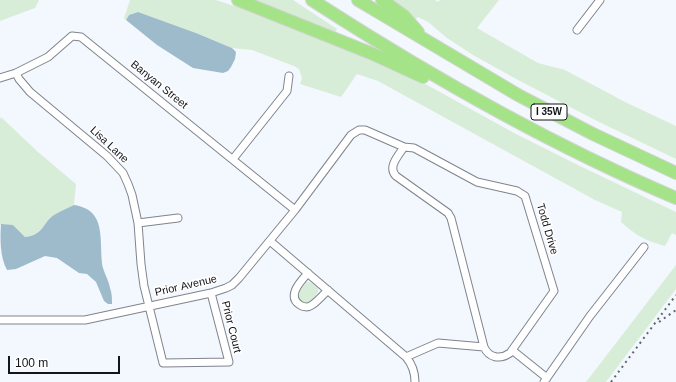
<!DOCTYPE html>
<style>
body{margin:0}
#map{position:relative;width:676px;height:382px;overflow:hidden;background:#f3f7fe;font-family:Arial,sans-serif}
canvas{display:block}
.scale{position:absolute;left:8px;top:356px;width:112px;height:18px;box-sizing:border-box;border:2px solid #141519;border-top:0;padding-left:5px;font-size:12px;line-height:14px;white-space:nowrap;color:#141519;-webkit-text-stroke:3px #fff;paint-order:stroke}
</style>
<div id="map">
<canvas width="676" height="382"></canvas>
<div class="scale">100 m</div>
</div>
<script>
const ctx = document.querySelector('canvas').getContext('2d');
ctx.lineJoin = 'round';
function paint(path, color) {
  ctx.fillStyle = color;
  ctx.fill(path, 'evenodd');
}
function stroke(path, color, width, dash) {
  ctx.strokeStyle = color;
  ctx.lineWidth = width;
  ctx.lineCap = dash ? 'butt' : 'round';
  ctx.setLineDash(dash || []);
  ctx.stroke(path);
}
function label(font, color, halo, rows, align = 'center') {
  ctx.font = font + ' Arial,sans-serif';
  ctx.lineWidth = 3.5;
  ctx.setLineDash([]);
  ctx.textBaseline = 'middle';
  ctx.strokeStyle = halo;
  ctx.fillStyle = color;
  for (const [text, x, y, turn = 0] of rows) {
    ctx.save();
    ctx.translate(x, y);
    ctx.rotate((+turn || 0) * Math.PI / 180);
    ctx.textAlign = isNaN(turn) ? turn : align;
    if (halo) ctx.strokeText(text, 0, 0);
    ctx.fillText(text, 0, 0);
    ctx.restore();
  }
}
const green = new Path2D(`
 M 0,0 L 39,0 L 35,8 L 0,21 Z
 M 130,0 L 216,0 L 277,20 L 409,75 L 516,134 L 580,166 L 676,212 L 676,235 L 672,233 L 665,246 C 644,240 637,236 621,222 L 622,212 L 595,200 L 378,81 L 357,74 L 341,97 L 300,84 L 302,78 L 299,69 L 294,66 L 252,50 L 232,48 L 196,33 L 138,12 L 129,15 L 126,20 L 124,18 Z
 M 247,0 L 293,0 L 337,29 L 333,35 Z
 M 388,0 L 435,0 L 438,2 L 440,0 L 499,0 L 477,28 L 538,63 L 565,70 L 625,102 L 676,126 L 676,159 L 599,122 L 518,80 L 473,55 L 447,38 L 428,22 L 418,17 L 414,20 Z
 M 1,117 L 38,152 L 76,184 L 74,205 C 68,208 60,211 54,215 C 41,224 44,234 25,237 L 13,225 L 0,225 L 0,119 Z
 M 676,265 L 676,289 L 606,382 L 586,382 Z
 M 307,282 L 310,282 L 318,288 L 318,292 C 313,301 304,309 298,295 L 299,291 Z`);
const water = new Path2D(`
 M 138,12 L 196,33 L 232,48 L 236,52 L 235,59 L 231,67 L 228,71 L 223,73 L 193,68 L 157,45 L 126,20 L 129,15 Z
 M 74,205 C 109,210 98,244 103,268 C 105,275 109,281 110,288 C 112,293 112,299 112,304 L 108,304 L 104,301 L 96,282 L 87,274 L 79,273 L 57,258 L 45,256 L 16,269 L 7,270 C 0,257 0,239 1,224 L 13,225 L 25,237 C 44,235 42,223 54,215 C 60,211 68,208 74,205 Z`);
const street = new Path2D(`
 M 577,30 L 600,0
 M 16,73 L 19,79 L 30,92 L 107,156 L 123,173 L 128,184 L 132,195 L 138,223 L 141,264 L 144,286 L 163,363 L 229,362 L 211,293
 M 0,78 L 16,73 L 48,57 L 72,36 L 81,37 L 295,210
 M 233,159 L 287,91 L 289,76
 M 138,223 L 178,218
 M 270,241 L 406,357 C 412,364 415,373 415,382
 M 308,273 C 301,281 286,296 300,305 C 303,307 308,308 312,305 C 317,302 323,295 328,290
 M 0,320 L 85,320 L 211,293 L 226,288 L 232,285 L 239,278 L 295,210 L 351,135 L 359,130 L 365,130 L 404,147 L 414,148 L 477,182 L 517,191 L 525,196 L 554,291 L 510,353 C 500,360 489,358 484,347 L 451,218 L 448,213 L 396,176 C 387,167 399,155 404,147
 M 512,350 L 547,378
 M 406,357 L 438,343 L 484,347
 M 544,382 L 590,316 L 644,247`);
const highway = new Path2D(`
 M 238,0 L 373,54 L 423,77
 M 312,0 C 428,75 549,144 676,198
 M 358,0 L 518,95 L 593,134 L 676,173
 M 382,0 L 404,16 L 418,32`);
const rail = new Path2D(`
 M 659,322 L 676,310
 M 611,382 L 676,295`);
const shields = [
 [549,112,36]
];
const shieldNames = [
 ["I 35W",549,112]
];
const streetNames = [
 ["Banyan Street",159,85,39],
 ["Lisa Lane",109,145,43],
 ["Todd Drive",547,229,74],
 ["Prior Avenue",186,286,-13],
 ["Prior Court",231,327,76]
];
paint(green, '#d8edd7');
paint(water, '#9ebbcc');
stroke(street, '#7f848d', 9);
stroke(highway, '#d5d5d6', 14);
stroke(street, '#fff', 7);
stroke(highway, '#a5e388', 12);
stroke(rail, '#63656a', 2, [2, 4]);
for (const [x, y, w] of shields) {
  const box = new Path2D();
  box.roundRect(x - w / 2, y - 8, w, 16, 3);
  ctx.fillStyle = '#fff';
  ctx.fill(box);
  stroke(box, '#141519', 1);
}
label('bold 10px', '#141519', null, shieldNames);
label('11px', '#141519', '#fff', streetNames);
</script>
